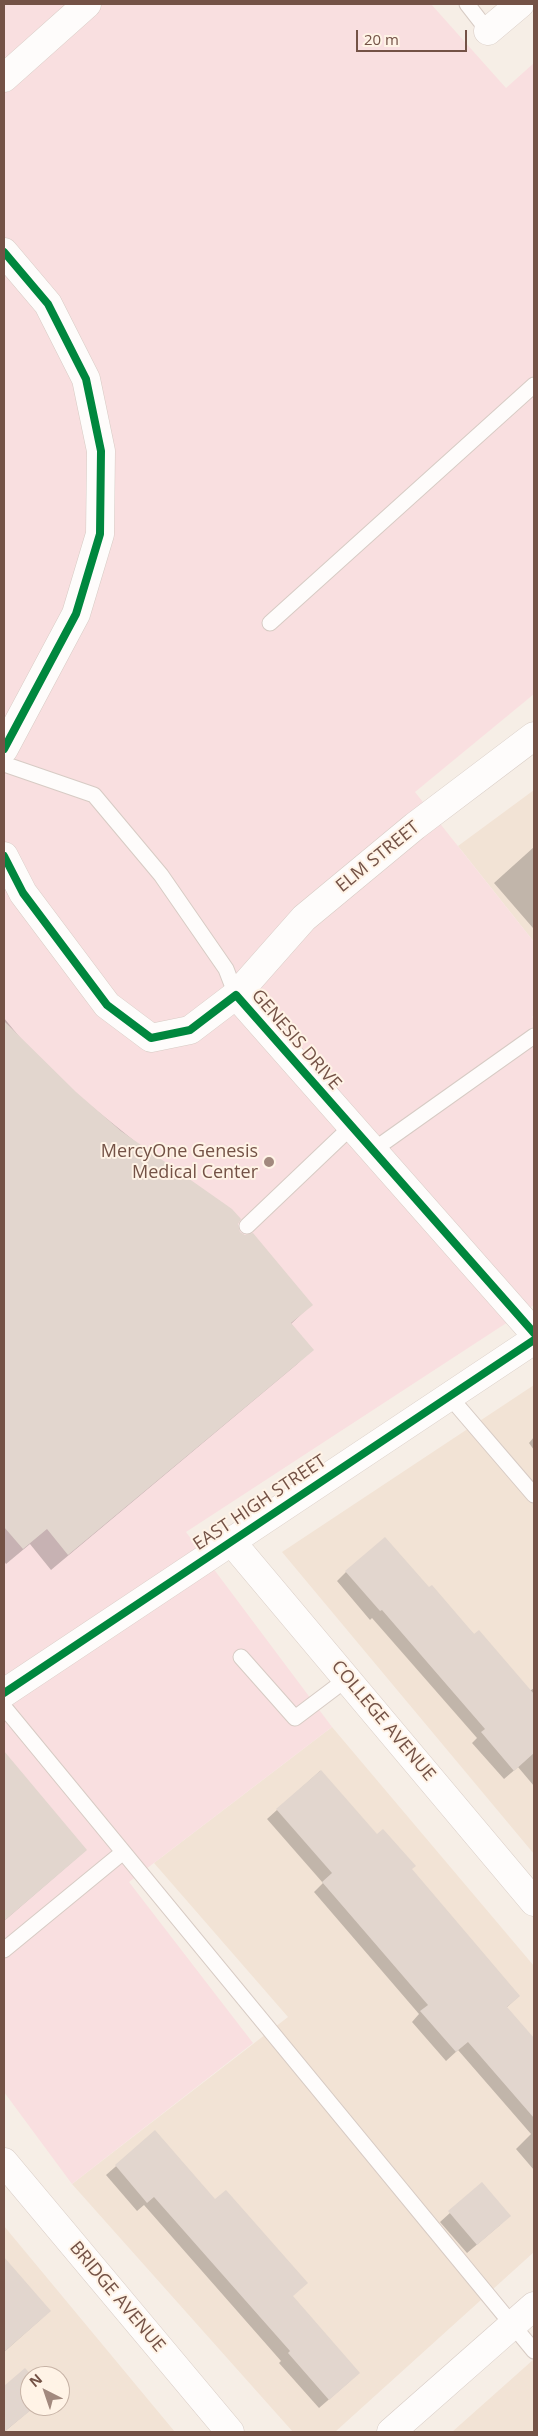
<!DOCTYPE html>
<style>
body{margin:0}
#map{position:relative;width:538px;height:2436px;overflow:hidden;background:#f6eee6;font-family:"Open Sans",sans-serif}
canvas{display:block}
.frame{position:absolute;inset:0;border:5px solid #745246;pointer-events:none}
.north{position:absolute;left:20px;top:2366px;width:50px;height:50px;box-sizing:border-box;background:#fff3e6;border:1px solid #c7b3a6;border-radius:50%;rotate:319deg;font-size:14px;font-weight:700;line-height:20px;text-align:center;color:#745246}
.north::after{content:'';display:block;margin:auto;width:18px;height:22px;background:#a2897e;clip-path:polygon(50% 0,100% 100%,50% 72%,0 100%)}
.scale{position:absolute;left:356px;top:30px;width:111px;height:22px;box-sizing:border-box;border:2px solid #745246;border-top:0;padding-left:6px;font-size:15px;line-height:18px;white-space:nowrap;color:#745246;-webkit-text-stroke:4px #fff3e6;paint-order:stroke}
</style>
<div id="map">
<canvas width="538" height="2436"></canvas>
<div class="frame"></div>
<div class="north">N</div>
<div class="scale">20 m</div>
</div>
<script>
const ctx = document.querySelector('canvas').getContext('2d');
ctx.lineJoin = 'round';
function paint(path, color) {
  ctx.fillStyle = color;
  ctx.fill(path, 'evenodd');
}
function stroke(path, color, width, dash) {
  ctx.strokeStyle = color;
  ctx.lineWidth = width;
  ctx.lineCap = dash ? 'butt' : 'round';
  ctx.setLineDash(dash || []);
  ctx.stroke(path);
}
function label(font, color, halo, rows, align = 'center') {
  ctx.font = font + ' "Open Sans",sans-serif';
  ctx.lineWidth = 4;
  ctx.setLineDash([]);
  ctx.textBaseline = 'middle';
  ctx.strokeStyle = halo;
  ctx.fillStyle = color;
  for (const [text, x, y, turn = 0] of rows) {
    ctx.save();
    ctx.translate(x, y);
    ctx.rotate((+turn || 0) * Math.PI / 180);
    ctx.textAlign = isNaN(turn) ? turn : align;
    if (halo) ctx.strokeText(text, 0, 0);
    ctx.fillText(text, 0, 0);
    ctx.restore();
  }
}
const residential = new Path2D(`
 M 534,790 L 534,942 L 458,846 Z
 M 534,1385 L 534,1854 L 282,1552 Z
 M 332,1727 L 534,1966 L 534,2252 L 335,2432 L 293,2432 L 72,2184 L 288,2017 L 154,1863 Z
 M 4,2226 L 175,2432 L 4,2432 ZM 30,2376 L 60,2376 L 60,2406 L 30,2406 Z
 M 534,2359 L 534,2432 L 452,2432 Z`);
const medical = new Path2D(`
 M 4,4 L 431,4 L 506,88 L 534,63 L 534,694 L 415,792 L 534,942 L 534,1015 L 532,1017 L 534,1020 L 534,1305 L 186,1532 L 332,1727 L 129,1882 L 253,2043 L 72,2184 L 4,2092 Z`);
const shadow = new Path2D(`
 M 534,847 L 534,927 L 533,928 L 494,883 Z
 M 4,1018 L 26,1045 L 75,1093 L 237,1224 L 239,1233 L 311,1305 L 291,1324 L 312,1350 L 296,1365 L 51,1570 L 30,1544 L 6,1564 L 4,1561 Z
 M 534,1437 L 534,1450 L 529,1443 Z
 M 346,1572 L 429,1589 L 530,1691 L 534,1688 L 534,1786 L 518,1767 L 504,1779 L 472,1743 L 477,1738 L 372,1618 L 370,1620 L 337,1581 Z
 M 18,1770 L 86,1850 L 4,1921 L 4,1783 Z
 M 320,1771 L 377,1836 L 410,1869 L 519,1996 L 506,2008 L 534,2040 L 534,2170 L 516,2149 L 531,2134 L 458,2050 L 446,2061 L 412,2022 L 419,2014 L 314,1892 L 323,1883 L 267,1819 Z
 M 155,2132 L 215,2201 L 292,2296 L 349,2382 L 319,2408 L 279,2363 L 281,2361 L 144,2205 L 137,2211 L 106,2175 Z
 M 482,2184 L 500,2225 L 467,2253 L 440,2222 Z
 M 17,2274 L 40,2320 L 4,2352 L 4,2286 Z
 M 25,2370 L 30,2376 L 30,2406 L 35,2406 L 4,2432 L 4,2388 Z`);
const building = new Path2D(`
 M 4,1021 L 76,1092 L 121,1131 L 232,1209 L 241,1219 L 238,1224 L 240,1232 L 245,1235 L 253,1233 L 313,1305 L 291,1323 L 314,1350 L 68,1555 L 47,1529 L 23,1549 L 4,1527 Z
 M 385,1537 L 429,1587 L 432,1585 L 474,1634 L 479,1630 L 534,1694 L 534,1753 L 514,1771 L 481,1732 L 485,1729 L 382,1610 L 380,1611 L 345,1571 Z
 M 4,1751 L 87,1850 L 4,1921 Z
 M 321,1770 L 377,1834 L 383,1829 L 416,1866 L 412,1869 L 520,1996 L 507,2007 L 534,2038 L 534,2118 L 468,2042 L 456,2052 L 420,2011 L 428,2005 L 322,1882 L 332,1873 L 276,1809 Z
 M 155,2130 L 215,2199 L 226,2190 L 308,2283 L 293,2296 L 360,2373 L 329,2400 L 288,2353 L 290,2351 L 154,2197 L 147,2203 L 115,2165 Z
 M 482,2182 L 511,2216 L 477,2245 L 448,2211 Z
 M 4,2257 L 51,2311 L 4,2352 Z
 M 25,2368 L 32,2376 L 30,2376 L 30,2406 L 36,2406 L 4,2432 L 4,2386 Z`);
const service = new Path2D(`
 M 467,4 L 488,31
 M 270,623 L 534,385
 M 4,764 L 94,795 L 161,875 L 226,969 L 236,995
 M 372,1151 L 534,1036
 M 247,1226 L 351,1127
 M 449,1396 L 534,1495
 M 241,1657 L 295,1718 L 348,1678
 M 4,1707 L 534,2351
 M 4,1950 L 122,1853`);
const minor = new Path2D(`
 M 488,31 L 520,4
 M 4,78 L 87,4
 M 4,252 L 48,304 L 86,379 L 101,451 L 100,534 L 76,614 L 4,749
 M 4,856 L 23,893 L 107,1005 L 151,1038 L 190,1030 L 236,995 L 534,1333
 M 236,995 L 304,918 L 415,826 L 534,736
 M 230,1540 L 534,1902
 M 4,1693 L 534,1340
 M 391,2432 L 534,2306`);
const tertiary = new Path2D(`
 M 4,2162 L 230,2432`);
const cycleway = new Path2D(`
 M 4,252 L 48,304 L 86,379 L 101,451 L 100,534 L 76,614 L 4,749
 M 4,856 L 23,893 L 107,1005 L 151,1038 L 190,1030 L 236,995 L 534,1333
 M 4,1693 L 534,1340`);
const markers = [
 [269,1162,6,"#a2897e"]
];
const streetNames = [
 ["ELM STREET",378,857,-39],
 ["GENESIS DRIVE",296,1040,49],
 ["EAST HIGH STREET",260,1503,-34],
 ["COLLEGE AVENUE",383,1721,50],
 ["BRIDGE AVENUE",117,2297,50]
];
const poiNames = [
 ["MercyOne Genesis",258,1152],
 ["Medical Center",258,1173]
];
paint(residential, '#f2e3d5');
paint(medical, '#f9dfe0');
paint(shadow, '#0003');
paint(building, '#e2d6ce');
stroke(service, '#d7cbc4', 17);
stroke(minor, '#d7cbc4', 29);
stroke(tertiary, '#d7cbc4', 29);
stroke(service, '#fefcfb', 15);
stroke(minor, '#fefcfb', 28);
stroke(tertiary, '#fefcfb', 28);
stroke(cycleway, '#00873e', 8);
for (const [x, y, r, color] of markers) {
  const dot = new Path2D();
  dot.arc(x, y, r, 0, 2 * Math.PI);
  ctx.fillStyle = color;
  ctx.fill(dot);
  stroke(dot, '#fff3e6', 2);
}
label('18px', '#745246', '#fff3e6', streetNames);
label('18px', '#745246', '#fff3e6', poiNames, 'right');
</script>
